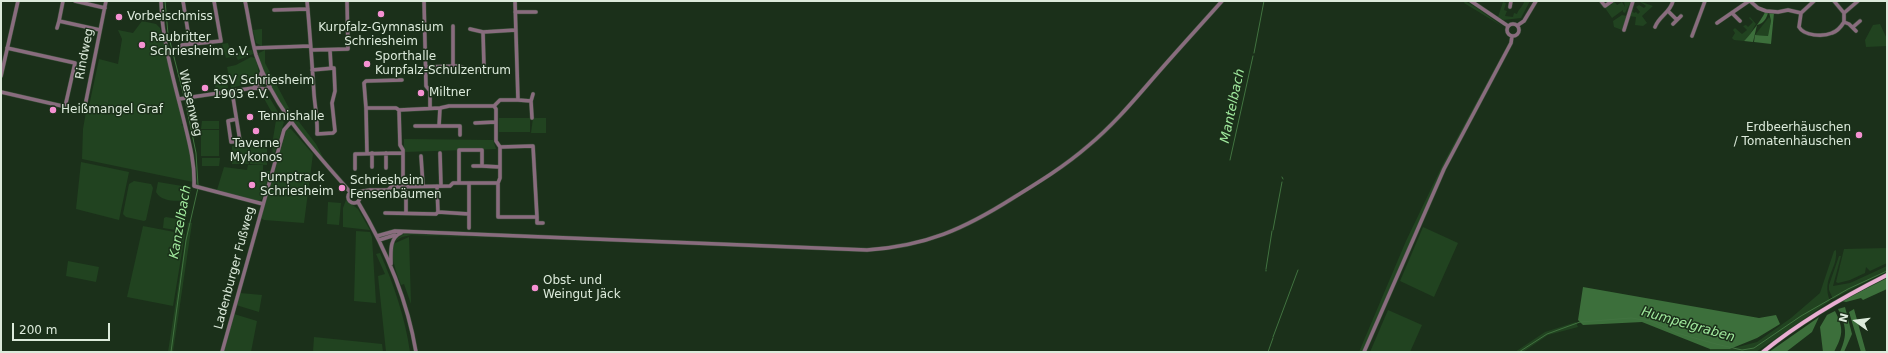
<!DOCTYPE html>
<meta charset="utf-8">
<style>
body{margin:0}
#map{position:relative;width:1888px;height:353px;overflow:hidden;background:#1b301a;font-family:"DejaVu Sans",sans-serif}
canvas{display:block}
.frame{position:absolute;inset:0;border:2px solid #dceadb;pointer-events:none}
.north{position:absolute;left:1836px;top:301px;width:40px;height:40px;-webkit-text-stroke:3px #1b301a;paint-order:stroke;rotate:284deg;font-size:11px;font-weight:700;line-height:16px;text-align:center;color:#dceadb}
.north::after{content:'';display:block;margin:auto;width:14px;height:18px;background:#dceadb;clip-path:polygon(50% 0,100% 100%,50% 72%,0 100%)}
.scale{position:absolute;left:12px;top:323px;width:98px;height:18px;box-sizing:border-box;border:2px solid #dceadb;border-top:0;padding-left:5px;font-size:12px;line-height:14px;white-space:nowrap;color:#dceadb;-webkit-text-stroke:3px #1b301a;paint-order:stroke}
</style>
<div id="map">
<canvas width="1888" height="353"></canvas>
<div class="frame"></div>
<div class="north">N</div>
<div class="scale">200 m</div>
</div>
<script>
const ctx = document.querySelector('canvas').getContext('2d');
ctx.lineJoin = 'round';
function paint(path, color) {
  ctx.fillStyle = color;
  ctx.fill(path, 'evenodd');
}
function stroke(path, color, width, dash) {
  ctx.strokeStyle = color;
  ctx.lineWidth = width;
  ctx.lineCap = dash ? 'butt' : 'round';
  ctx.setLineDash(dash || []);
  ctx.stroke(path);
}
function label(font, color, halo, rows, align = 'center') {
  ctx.font = font + ' "DejaVu Sans",sans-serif';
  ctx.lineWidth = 3;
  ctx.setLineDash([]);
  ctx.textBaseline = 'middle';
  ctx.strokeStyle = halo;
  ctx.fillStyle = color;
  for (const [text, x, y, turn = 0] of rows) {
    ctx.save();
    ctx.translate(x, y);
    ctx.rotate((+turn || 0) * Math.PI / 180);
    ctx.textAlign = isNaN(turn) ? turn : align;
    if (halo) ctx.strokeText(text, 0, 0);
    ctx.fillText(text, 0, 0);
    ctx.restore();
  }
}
const green = new Path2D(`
 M 1465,1 L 1477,8 L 1502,26 L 1464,3 Z
 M 1523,1 L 1530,1 L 1521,18 L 1503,20 L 1498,17 L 1503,2 L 1506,3 L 1504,10 L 1507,11 L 1505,16 L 1513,17 L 1514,13 L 1517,14 C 1519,8 1522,8 1524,2 Z
 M 1614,1 L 1617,5 L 1622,2 L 1625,7 L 1624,1 L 1631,1 L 1625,13 L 1623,12 L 1623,10 L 1612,18 L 1605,8 L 1606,6 L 1609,4 L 1611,5 Z
 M 1639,1 L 1653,6 L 1642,16 L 1647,23 L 1643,26 L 1635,25 L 1636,17 L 1629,16 L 1632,8 L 1634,9 L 1632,11 L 1634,13 L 1636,12 L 1638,14 L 1640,12 L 1636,7 L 1639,5 L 1644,8 L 1646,6 Z
 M 1622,15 L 1627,16 L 1622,30 L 1614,27 L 1613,21 Z
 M 1750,17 L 1756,24 C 1752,30 1750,36 1744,41 L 1734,40 L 1732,38 L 1735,33 L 1733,30 L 1735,28 L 1742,34 L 1747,30 L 1743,26 L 1746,25 L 1748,27 L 1753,22 L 1749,18 Z
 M 1769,17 L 1771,21 L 1768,36 L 1755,35 Z
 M 142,21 L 156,24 L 160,28 L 183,124 L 181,125 L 184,126 L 191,157 L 193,182 L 82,159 L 83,129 L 87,106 L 89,106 L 99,59 L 118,64 L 122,39 L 118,30 L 133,33 Z
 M 1880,24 L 1887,39 L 1887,46 L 1866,47 L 1865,40 L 1873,25 Z
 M 262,29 L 262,46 L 256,43 L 253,30 Z
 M 1509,42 L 1447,160 L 1362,352 L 1359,352 L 1406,241 L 1443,164 Z
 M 228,43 L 231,53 L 252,50 L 253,54 L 238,60 L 236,56 L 226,58 L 222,44 Z
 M 265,50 L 265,63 L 290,110 L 316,144 L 326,163 L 284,110 L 268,82 L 258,55 L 259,53 Z
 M 251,57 L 255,58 C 258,67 260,72 257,81 L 231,88 L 227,67 L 236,65 Z
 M 226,74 L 228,88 L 216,90 L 213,76 Z
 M 261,93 L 268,95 L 284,122 L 273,158 L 272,145 L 276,120 Z
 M 499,118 L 530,118 L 530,132 L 499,132 Z
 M 533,118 L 546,118 L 546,133 L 531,133 Z
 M 202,121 L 219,121 L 219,129 L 201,129 Z
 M 287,128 L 291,129 L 313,154 L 304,223 L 264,220 L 261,218 Z
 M 201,130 L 219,130 L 219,156 L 201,156 Z
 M 404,139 L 493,140 L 496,149 L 404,152 Z
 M 232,146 L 249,147 L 249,155 L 232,155 Z
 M 250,146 L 267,147 L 267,155 L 250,155 Z
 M 232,155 L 249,156 L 249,164 L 232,164 Z
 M 250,156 L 267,156 L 267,165 L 250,164 Z
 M 202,158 L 220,158 L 219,166 L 202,166 Z
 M 81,162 L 129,172 L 119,220 L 76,209 Z
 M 248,165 L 263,165 L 263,171 L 270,171 L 262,199 L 258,201 L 217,190 L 224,167 L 247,170 Z
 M 134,181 L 151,184 L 153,188 L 146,220 L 144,221 L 126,217 L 123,214 L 129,184 Z
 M 158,182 L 188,187 L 191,190 L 190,200 C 179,201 162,203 156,192 Z
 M 346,200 L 358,209 L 370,230 L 343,227 L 343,208 Z
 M 328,202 L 341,203 L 339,225 L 327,224 Z
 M 166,217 L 183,220 L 182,231 L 163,228 L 164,218 Z
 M 188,223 L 192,223 L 173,352 L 168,352 Z
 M 143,226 L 185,234 L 173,306 L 127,297 Z
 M 1423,227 L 1458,243 L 1434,297 L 1400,281 Z
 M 356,231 L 370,232 L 372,237 L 376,303 L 354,301 Z
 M 404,234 L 520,239 L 411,235 L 402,237 L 394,242 L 398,238 Z
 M 409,237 L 411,304 L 404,284 L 401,285 C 396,272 391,259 393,244 Z
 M 1887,248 L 1887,263 L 1870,271 L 1866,267 L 1865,273 L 1850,280 L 1838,283 L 1836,282 L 1844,249 Z
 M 1836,250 C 1838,270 1821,278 1830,301 L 1756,352 L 1710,352 L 1710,349 L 1730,349 L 1757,342 L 1791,318 L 1820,293 L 1834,251 Z
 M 380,253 C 394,285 405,317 410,352 L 386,352 L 378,276 L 385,274 L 376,254 Z
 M 1839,256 L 1841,256 L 1833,286 L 1850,283 L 1887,266 L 1887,271 L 1833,299 L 1829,290 L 1829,285 Z
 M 68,261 L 99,267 L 96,282 L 66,276 Z
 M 240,293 L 262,295 L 259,312 L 236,305 Z
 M 1388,310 L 1422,325 L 1410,352 L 1370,352 Z
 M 234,314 L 257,321 L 251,352 L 224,352 Z
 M 1576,322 L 1578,327 L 1548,335 L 1523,352 L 1515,352 L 1545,332 Z
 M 314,337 L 382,344 L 383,352 L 313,352 Z`);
const forest = new Path2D(`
 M 1765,12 L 1768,13 C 1766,19 1764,23 1757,25 L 1753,42 L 1744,41 C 1748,38 1764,16 1765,12 Z
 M 1769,12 L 1774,13 L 1771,44 L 1754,42 L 1755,35 L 1768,36 L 1771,21 Z
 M 1887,278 L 1887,289 L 1863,300 L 1861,298 L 1846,302 L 1842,301 Z
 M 1583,287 L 1759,318 L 1776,315 L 1780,324 L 1757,338 L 1730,349 L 1710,349 L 1642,322 L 1583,325 L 1578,320 Z
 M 1845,307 L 1852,334 L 1844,352 L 1840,352 C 1848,334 1846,326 1838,309 Z
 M 1854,309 L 1866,352 L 1861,352 L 1849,312 Z
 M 1835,311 C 1844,329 1843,335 1834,352 L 1823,352 L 1820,327 L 1827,315 Z
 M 1819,317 L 1812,332 L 1786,352 L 1769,352 Z`);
const stream = new Path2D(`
 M 165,1 L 168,34 L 184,96
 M 1254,53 L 1264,1
 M 185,99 L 196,153 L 198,185
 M 1230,160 L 1253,56
 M 1282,177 L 1283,179
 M 1273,230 L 1282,182
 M 1266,269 L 1272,231
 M 1266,271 L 1266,270
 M 1273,337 L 1298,270
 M 171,352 L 186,240 L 198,188
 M 1268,352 L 1273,338
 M 1519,352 L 1547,334 L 1580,322 L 1631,318 L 1651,321 L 1677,333 L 1716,344 L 1742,350 L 1754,348 L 1801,316 L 1848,289 L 1887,271`);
const minor = new Path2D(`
 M 63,1 L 59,21 L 100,30
 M 75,1 L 105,8
 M 161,1 C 162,43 175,84 185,125 C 190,145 195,165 194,186 L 263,204
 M 183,1 L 190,44
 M 245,1 C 249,19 251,38 256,55 C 274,110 314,150 351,193
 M 307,1 C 310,32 312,63 314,94 C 315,107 318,121 317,134 L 333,133 L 335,131 L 332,103 L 335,91 L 334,68 L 312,70
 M 424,1 L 426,86 L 430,91 L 430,108
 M 1471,1 L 1508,26
 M 1601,1 L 1605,6 L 1612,1
 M 1750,1 L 1758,8 L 1766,11 L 1778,12 L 1788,10 L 1801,13
 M 1814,1 L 1801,13 L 1799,27 C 1804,36 1823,37 1832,33 C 1838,31 1841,27 1844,22 L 1844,13 L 1834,1
 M 1510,7 L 1511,1
 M 274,10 L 308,9
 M 515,12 L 536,12
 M 1669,12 L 1677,20
 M 1844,13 L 1858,1
 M 1733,14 L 1740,21
 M 1844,22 L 1849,24 L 1856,31
 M 1717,23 L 1749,1
 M1507 30a6 6 0 1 1 12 0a6 6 0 1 1-12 0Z
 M 1673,24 L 1681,16
 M 1518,25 L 1524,21 L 1536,1
 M 453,26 L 453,66
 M 1655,27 C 1659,16 1670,13 1673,1
 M 1853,27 L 1860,21
 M 57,28 L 59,21
 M 470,29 L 483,32
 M 1624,30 L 1633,1
 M 1692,36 L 1705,1
 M 7,48 L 75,63 L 65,107
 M 179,48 L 182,45 L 221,41 L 214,1
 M 255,48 L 310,46
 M 311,50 L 348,49 L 347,1
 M 330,50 L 331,68
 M 426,67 L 458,66 L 470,70 L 481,70 L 484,67 L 483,32 L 516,30
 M 1,76 L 18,1
 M 297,80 L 313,79
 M 258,84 L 262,71
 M 253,88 L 258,84 L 267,82
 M 232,91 L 240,141 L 231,142 L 228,121 L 236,119
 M 1,92 L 84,111 L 106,1
 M 179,99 L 253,88 L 265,89 L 270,87
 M 518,100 L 531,101
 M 494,106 L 500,100 L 518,100 L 515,1
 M 366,108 L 367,153
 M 399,110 L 396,108 L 366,108 L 364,83 L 366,81 L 402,80
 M 532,118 L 531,101 L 533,94
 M 475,123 L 496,122
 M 415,126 L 460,126 L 460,135
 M 439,126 L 440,108
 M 372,153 L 372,167
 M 386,153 L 386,168
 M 440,153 L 441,186
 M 421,156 L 423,186
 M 473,166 L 482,166
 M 355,169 L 355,154 L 403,153
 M 459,183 L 459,150 L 482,150 L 482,166 L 500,167
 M 498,183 L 498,217 L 537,217 L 533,146 L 500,147
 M 403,186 L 403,150 L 400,145 L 399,110 L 440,108 L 449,106 L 494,106
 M348 197a6 6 0 1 1 12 0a6 6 0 1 1-12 0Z
 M 357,192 L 370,190 L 388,190 L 391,187 L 450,186 L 453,183 L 498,183 L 500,178 L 500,147 L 496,141 L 496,109 L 494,106
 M 406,192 L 406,213
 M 358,202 C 386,249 407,298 416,352
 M 438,212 L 469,214 L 469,183
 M 385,213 L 436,214 L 438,212 L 437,186
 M 537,217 L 537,223 L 543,223
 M 469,228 L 469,214
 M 377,236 L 395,231 L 867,250 C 926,246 964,229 1013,198 C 1039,182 1065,166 1088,146 C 1111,127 1130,105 1149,83 C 1173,55 1198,28 1222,1
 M 379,240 L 395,235
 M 391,264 C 391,252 389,238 401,233
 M 222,352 L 284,130 L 291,122
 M 1364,352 L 1444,169 L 1511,43 L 1512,36`);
const major = new Path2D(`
 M 1763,352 C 1801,321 1843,297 1887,275`);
const markers = [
 [381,14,4,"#f591d2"],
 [119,17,4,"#f591d2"],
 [142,45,4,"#f591d2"],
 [367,64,4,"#f591d2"],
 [205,88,4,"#f591d2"],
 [421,93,4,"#f591d2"],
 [53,110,4,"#f591d2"],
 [250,117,4,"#f591d2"],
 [256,131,4,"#f591d2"],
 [1859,135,4,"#f591d2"],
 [252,185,4,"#f591d2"],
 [342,188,4,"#f591d2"],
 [535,288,4,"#f591d2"]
];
const poiNames = [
 ["Vorbeischmiss",127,17],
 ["Kurpfalz-Gymnasium",381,28,"center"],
 ["Schriesheim",381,42,"center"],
 ["Raubritter",150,38],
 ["Schriesheim e.V.",150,52],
 ["Sporthalle",375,57],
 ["Kurpfalz-Schulzentrum",375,71],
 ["KSV Schriesheim",213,81],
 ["1903 e.V.",213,95],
 ["Miltner",429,93],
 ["Heißmangel Graf",61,110],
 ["Tennishalle",258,117],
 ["Erdbeerhäuschen",1851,128,"right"],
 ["/ Tomatenhäuschen",1851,142,"right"],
 ["Taverne",256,144,"center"],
 ["Mykonos",256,158,"center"],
 ["Pumptrack",260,178],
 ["Schriesheim",260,192],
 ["Schriesheim",350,181],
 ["Fensenbäumen",350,195],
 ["Obst- und",543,281],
 ["Weingut Jäck",543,295]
];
const streetNames = [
 ["Rindweg",85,54,-79],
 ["Wiesenweg",190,103,77],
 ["Ladenburger Fußweg",235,268,-75]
];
const waterNames = [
 ["Mantelbach",1233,106,-78],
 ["Kanzelbach",181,222,-80],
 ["Humpelgraben",1688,325,16]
];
paint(green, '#214320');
paint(forest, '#3c6f3b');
stroke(stream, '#417340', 1);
stroke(minor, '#3a4e39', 4.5);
stroke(major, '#3a4e39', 5);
stroke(minor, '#896c7e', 3.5);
stroke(major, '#e9aed2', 4);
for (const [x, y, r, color] of markers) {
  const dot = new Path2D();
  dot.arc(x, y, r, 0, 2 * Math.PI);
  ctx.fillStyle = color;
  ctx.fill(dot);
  stroke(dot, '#1b301a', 1.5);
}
label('12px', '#dceadb', '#1b301a', poiNames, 'left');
label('12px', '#dceadb', '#1b301a', streetNames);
label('italic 13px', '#a1ea9e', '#1b301a', waterNames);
</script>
